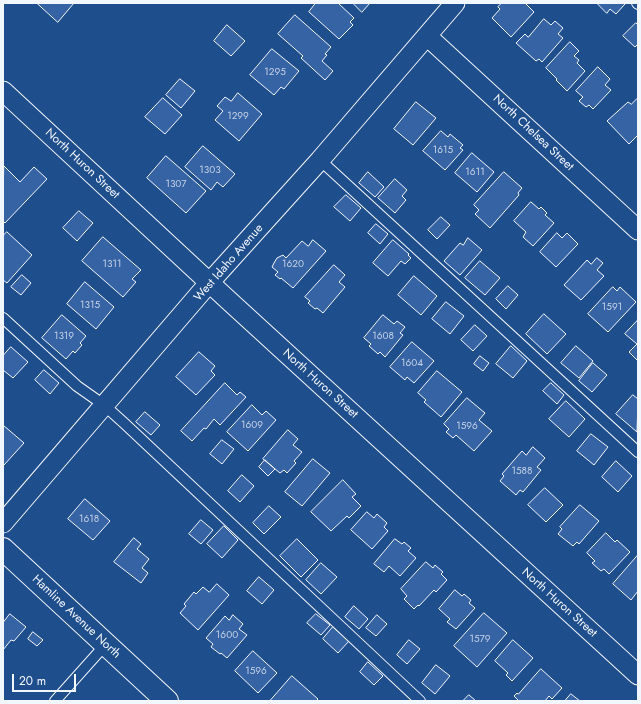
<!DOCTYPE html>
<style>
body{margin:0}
#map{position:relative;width:641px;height:704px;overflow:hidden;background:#1f4e8c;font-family:Jost,sans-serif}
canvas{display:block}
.frame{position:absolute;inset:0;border:4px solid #f2f6ff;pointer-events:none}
.scale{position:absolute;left:12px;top:674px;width:64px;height:18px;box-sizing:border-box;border:2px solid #f2f6ff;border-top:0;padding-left:5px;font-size:12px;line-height:14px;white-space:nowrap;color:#f2f6ff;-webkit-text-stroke:3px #1f4e8c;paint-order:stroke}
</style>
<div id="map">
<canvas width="641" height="704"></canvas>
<div class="frame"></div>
<div class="scale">20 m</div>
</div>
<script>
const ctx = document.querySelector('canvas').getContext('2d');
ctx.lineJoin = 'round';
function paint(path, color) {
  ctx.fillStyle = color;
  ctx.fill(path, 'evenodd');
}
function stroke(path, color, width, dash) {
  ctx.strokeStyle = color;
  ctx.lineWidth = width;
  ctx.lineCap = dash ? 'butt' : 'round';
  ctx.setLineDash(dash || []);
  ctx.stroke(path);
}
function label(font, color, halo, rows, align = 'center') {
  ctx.font = font + ' Jost,sans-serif';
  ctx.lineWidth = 3;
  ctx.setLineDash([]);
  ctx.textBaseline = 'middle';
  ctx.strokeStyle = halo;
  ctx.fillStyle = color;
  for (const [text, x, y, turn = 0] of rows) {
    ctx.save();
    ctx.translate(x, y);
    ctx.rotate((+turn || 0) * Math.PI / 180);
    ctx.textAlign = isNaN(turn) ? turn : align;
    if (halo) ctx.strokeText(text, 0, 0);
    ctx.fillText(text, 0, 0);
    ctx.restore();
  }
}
const building = new Path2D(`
 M 37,3 L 74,3 L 58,22 Z
 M 316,3 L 338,3 L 354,18 L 350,22 L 353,25 L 339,39 L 309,12 Z
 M 353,3 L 370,3 L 362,12 Z
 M 502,3 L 525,3 L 534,12 L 511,37 L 492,18 L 500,9 L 498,7 Z
 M 597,3 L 624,3 L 625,4 L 616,14 L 610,9 L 607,13 Z
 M 295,15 L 331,47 L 325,54 L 327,55 L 322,61 L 333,71 L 325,80 L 301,58 L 303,56 L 278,34 Z
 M 544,19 L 551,25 L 555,21 L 563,28 L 558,34 L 563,38 L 542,62 L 539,59 L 536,61 L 516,43 L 525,34 L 528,37 Z
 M 636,23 L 638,25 L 638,44 L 635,47 L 623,36 Z
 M 227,25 L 245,41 L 231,56 L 214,41 Z
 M 570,42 L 579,51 L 574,56 L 579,60 L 577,63 L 585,71 L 567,91 L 556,80 L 557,79 L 546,68 Z
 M 272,49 L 299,71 L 284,89 L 281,87 L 274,95 L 250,75 Z
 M 598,67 L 610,79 L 605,85 L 611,90 L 593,109 L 589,105 L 586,107 L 579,101 L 583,97 L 576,91 Z
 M 180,79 L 195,91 L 181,108 L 166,95 Z
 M 238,93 L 262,114 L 239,141 L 215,120 L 223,111 L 217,106 L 225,97 L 231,101 Z
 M 163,98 L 182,115 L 165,134 L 145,117 Z
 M 638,98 L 638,135 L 629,144 L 607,121 L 628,102 L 631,104 Z
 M 416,102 L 436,118 L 413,145 L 394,129 Z
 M 441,131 L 448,137 L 450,134 L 463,145 L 460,148 L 463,150 L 445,170 L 423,151 Z
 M 203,146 L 235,174 L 223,187 L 217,182 L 211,190 L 185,167 Z
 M 472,153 L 494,172 L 477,192 L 455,173 Z
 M 166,156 L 206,191 L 186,213 L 147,178 Z
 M 4,166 L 20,182 L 34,167 L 47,179 L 5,223 L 3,221 Z
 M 368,172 L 384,187 L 375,197 L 359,183 Z
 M 504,172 L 522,188 L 518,193 L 519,195 L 490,228 L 475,214 L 479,210 L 474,205 Z
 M 395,179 L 407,190 L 402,196 L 406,200 L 395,213 L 378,198 Z
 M 346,195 L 361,208 L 350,221 L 334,207 Z
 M 531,202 L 539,209 L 541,207 L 547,213 L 545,215 L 554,223 L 533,246 L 523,237 L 526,232 L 514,221 Z
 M 79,211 L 93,223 L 77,241 L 63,228 Z
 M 441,217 L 450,225 L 437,239 L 428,230 Z
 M 376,224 L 388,234 L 380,244 L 368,233 Z
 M 7,232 L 32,255 L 7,283 L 3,280 L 3,236 Z
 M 557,233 L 562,238 L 567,233 L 578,244 L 556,267 L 540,252 Z
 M 103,237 L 141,270 L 132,279 L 136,282 L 123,297 L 82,261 Z
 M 468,238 L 482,250 L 460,275 L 444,261 L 460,243 L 463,245 Z
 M 313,240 L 326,251 L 293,288 L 281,278 L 280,279 L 275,275 L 278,272 L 272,267 L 274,263 L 277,258 L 283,255 L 286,258 L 302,241 L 308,246 Z
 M 393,240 L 409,254 L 408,255 L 411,258 L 405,264 L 401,261 L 388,276 L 373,263 Z
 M 597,258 L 603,263 L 597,270 L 604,276 L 581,300 L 564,285 L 587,260 L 591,264 Z
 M 480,261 L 500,278 L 485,295 L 465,278 Z
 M 334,265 L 345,275 L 339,282 L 345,287 L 323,313 L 317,308 L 315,309 L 308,303 L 310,301 L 305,297 Z
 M 22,275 L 31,283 L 21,295 L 11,287 Z
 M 414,276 L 437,296 L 421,315 L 398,295 Z
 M 85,282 L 114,307 L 96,329 L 67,304 Z
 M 508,286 L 518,295 L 506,309 L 496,299 Z
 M 613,287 L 617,291 L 620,287 L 636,302 L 608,332 L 588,314 Z
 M 446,302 L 464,316 L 450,334 L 432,319 Z
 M 544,314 L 566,334 L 547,354 L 526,334 Z
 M 62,315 L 86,336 L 80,343 L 82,345 L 75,353 L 73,351 L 66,359 L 42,338 Z
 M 383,315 L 394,324 L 397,321 L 405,327 L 400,333 L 403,335 L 385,357 L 380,352 L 378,354 L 369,346 L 371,344 L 364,338 Z
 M 638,320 L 638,361 L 629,352 L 637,344 L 625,334 Z
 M 475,325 L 487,336 L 473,351 L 461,340 Z
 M 412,342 L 434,361 L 414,383 L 407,377 L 405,380 L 390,367 Z
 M 511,346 L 527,361 L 513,378 L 496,364 Z
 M 576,346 L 593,361 L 579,378 L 561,363 Z
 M 11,347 L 28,362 L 13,378 L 3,370 L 3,356 Z
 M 199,352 L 215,366 L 211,371 L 215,375 L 196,395 L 176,377 Z
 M 480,356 L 489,363 L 483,371 L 474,364 Z
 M 593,363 L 607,375 L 592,392 L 579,381 Z
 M 44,370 L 59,383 L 50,394 L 35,380 Z
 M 437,371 L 462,392 L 441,417 L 424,402 L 426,400 L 418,393 Z
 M 225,383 L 237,395 L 240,392 L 246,397 L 220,425 L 214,419 L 206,429 L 204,428 L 192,441 L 181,431 Z
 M 551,383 L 564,395 L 557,404 L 543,391 Z
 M 633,395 L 638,399 L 637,432 L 616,414 Z
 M 467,398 L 485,413 L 479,420 L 492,431 L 474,451 L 456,435 L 453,438 L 446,432 L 449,429 L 444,424 Z
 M 566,401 L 585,419 L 569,437 L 549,419 Z
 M 252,405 L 262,415 L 266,411 L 276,420 L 248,451 L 227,432 Z
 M 145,412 L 160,425 L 151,435 L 136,422 Z
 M 3,425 L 24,443 L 4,465 L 3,464 Z
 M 288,430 L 298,439 L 293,445 L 302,452 L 294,461 L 296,463 L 287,473 L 284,470 L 280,473 L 263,459 Z
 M 591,434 L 608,447 L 594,465 L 577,451 Z
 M 222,440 L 234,449 L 222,464 L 210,454 Z
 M 533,447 L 545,458 L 537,467 L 541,470 L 523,492 L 520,490 L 516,495 L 500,481 L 504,476 L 502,474 L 522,451 L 526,455 Z
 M 313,459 L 330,473 L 302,506 L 285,492 Z
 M 265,460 L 275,469 L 268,476 L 259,467 Z
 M 616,461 L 632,476 L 618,492 L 602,477 Z
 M 242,475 L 254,486 L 240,502 L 228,491 Z
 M 343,480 L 356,494 L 352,497 L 361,506 L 349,518 L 347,516 L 331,531 L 311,512 Z
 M 545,488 L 563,505 L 546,522 L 528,505 Z
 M 85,499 L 110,521 L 93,540 L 68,519 Z
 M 580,505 L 599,521 L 579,544 L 577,542 L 573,546 L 558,534 L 562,529 L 560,527 Z
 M 269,506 L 281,517 L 264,534 L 253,523 Z
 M 367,512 L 374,518 L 377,514 L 387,523 L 384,527 L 388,531 L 372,549 L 351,530 Z
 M 201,520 L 213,530 L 201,544 L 189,534 Z
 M 224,526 L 238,540 L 222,558 L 207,544 Z
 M 606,533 L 615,542 L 617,540 L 630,552 L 609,574 L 604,569 L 601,571 L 592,563 L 595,561 L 587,553 Z
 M 134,538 L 141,544 L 137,549 L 149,559 L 142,568 L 148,573 L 141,583 L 114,562 Z
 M 297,539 L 318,560 L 301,577 L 280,556 Z
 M 395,539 L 402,544 L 404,542 L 411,548 L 408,551 L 416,558 L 400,576 L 389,566 L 384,572 L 374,564 Z
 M 638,555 L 638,591 L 631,600 L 613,584 Z
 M 426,562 L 433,568 L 435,565 L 443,572 L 441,574 L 447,580 L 436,592 L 434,590 L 419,606 L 418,605 L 414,609 L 404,599 L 407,596 L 401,589 Z
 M 321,563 L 337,577 L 321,594 L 306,580 Z
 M 259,577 L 274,590 L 262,604 L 247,591 Z
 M 217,584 L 229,595 L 198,630 L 180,613 L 186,606 L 184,604 L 194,592 L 196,594 L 203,587 L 209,592 Z
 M 455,590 L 462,596 L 464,594 L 471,600 L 469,603 L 475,608 L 456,629 L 447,622 L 450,619 L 439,609 Z
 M 354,606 L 368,619 L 359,629 L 345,617 Z
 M 484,613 L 507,633 L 477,667 L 454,646 Z
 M 10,614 L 26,627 L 14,641 L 11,640 L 3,650 L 3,623 Z
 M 316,614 L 330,625 L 321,635 L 307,623 Z
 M 233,615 L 243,624 L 239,629 L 247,635 L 227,658 L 221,653 L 220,654 L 211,647 L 213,644 L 206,638 L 225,616 L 229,620 Z
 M 377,615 L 387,624 L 376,636 L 366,628 Z
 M 333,627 L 349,641 L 338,653 L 323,639 Z
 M 33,632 L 43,640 L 37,646 L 28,639 Z
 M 409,640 L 420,649 L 407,664 L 397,655 Z
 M 513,640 L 533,658 L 512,681 L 506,675 L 508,673 L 495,661 Z
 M 253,651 L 277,673 L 258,693 L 235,671 Z
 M 368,662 L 383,676 L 374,685 L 360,672 Z
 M 436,665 L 450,676 L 435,694 L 422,683 Z
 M 541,669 L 562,688 L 552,699 L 549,696 L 545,701 L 519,701 L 514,696 L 517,693 L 518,694 Z
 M 292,676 L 318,699 L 316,701 L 270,701 Z
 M 571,694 L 580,701 L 565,701 Z
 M 469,695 L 476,701 L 463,701 Z`);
const lane = new Path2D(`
 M 637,3 L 638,4
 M 320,160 L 638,452
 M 3,318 L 77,386 L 104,405 L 124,423 L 420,701
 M 55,701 L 106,644`);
const street = new Path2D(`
 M 427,36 L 638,230
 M 3,91 L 226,298 L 638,675
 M 3,523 L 209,283 L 320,160 L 455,3`);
const secondary = new Path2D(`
 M 3,549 L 167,701`);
const numberNames = [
 ["1295",275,73],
 ["1299",238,117],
 ["1615",443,151],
 ["1303",210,171],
 ["1611",475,173],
 ["1307",176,185],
 ["1311",112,265],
 ["1620",293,265],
 ["1315",90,306],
 ["1591",612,308],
 ["1319",64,337],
 ["1608",383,337],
 ["1604",412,364],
 ["1609",252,426],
 ["1596",467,427],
 ["1588",522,472],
 ["1618",89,520],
 ["1600",227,636],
 ["1579",480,640],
 ["1596",256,672]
];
const streetNames = [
 ["North Chelsea Street",533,133,43],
 ["North Huron Street",82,164,43],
 ["West Idaho Avenue",229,263,-49],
 ["North Huron Street",320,384,42],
 ["North Huron Street",559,603,42],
 ["Hamline Avenue North",76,617,43]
];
paint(building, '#3563a3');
stroke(building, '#f2f6ff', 1);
stroke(lane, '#f2f6ff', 12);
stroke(street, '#f2f6ff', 21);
stroke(secondary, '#f2f6ff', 24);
stroke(lane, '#1f4e8c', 10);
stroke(street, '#1f4e8c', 19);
stroke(secondary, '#1f4e8c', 22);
label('10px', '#c3d1e8', null, numberNames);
label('12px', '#f2f6ff', '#1f4e8c', streetNames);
</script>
